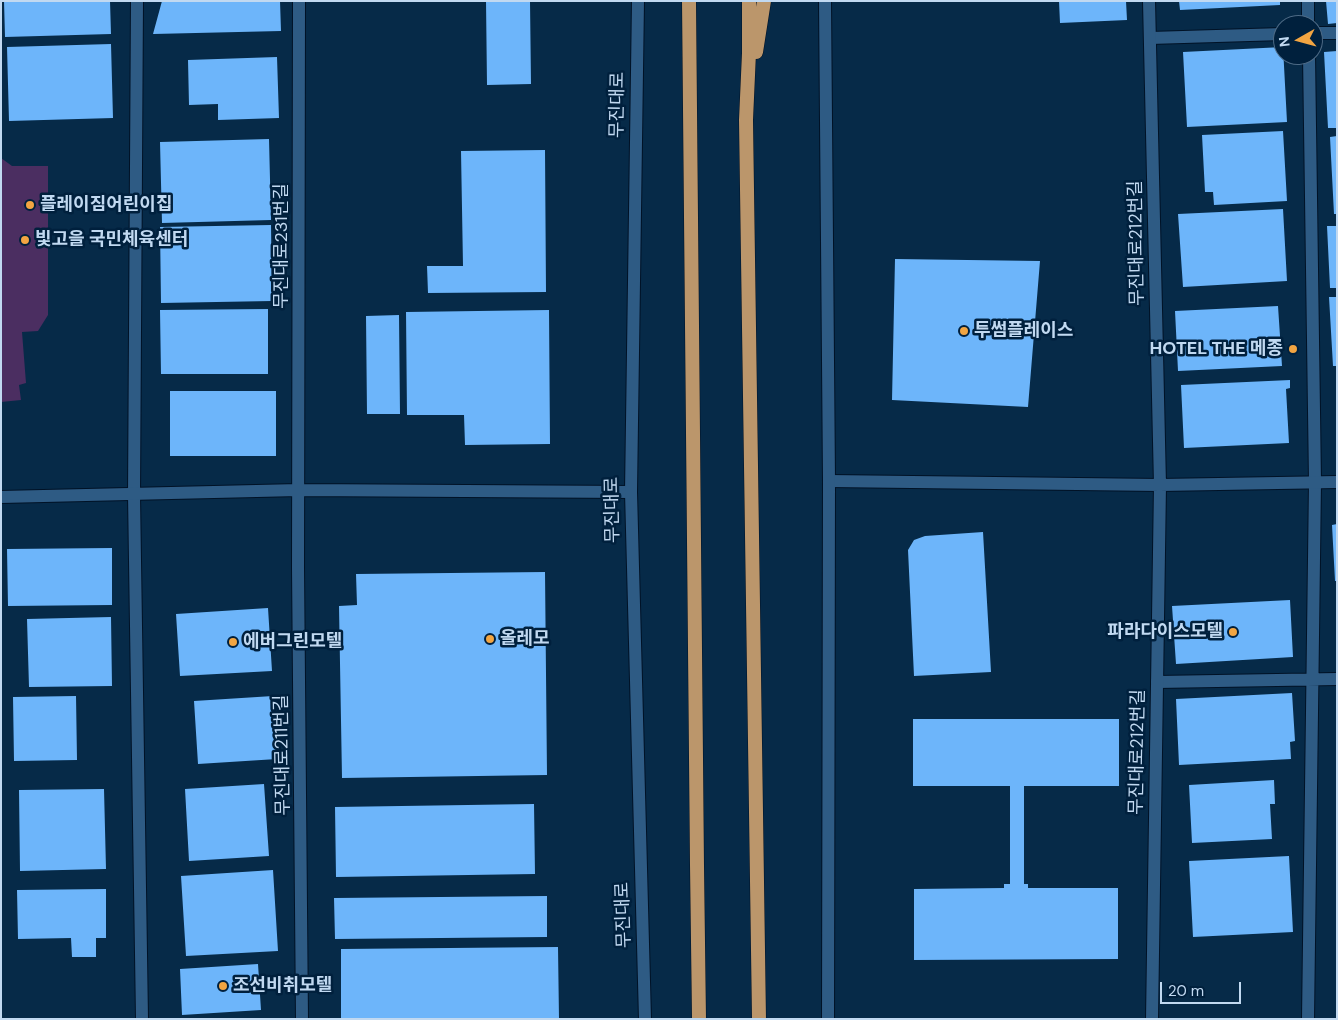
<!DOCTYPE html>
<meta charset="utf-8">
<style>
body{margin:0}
#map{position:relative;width:1338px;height:1020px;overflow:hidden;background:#062a48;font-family:"DM Sans",sans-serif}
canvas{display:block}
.frame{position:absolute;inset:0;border:2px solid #c1d9f1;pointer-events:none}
.north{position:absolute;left:1273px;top:15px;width:50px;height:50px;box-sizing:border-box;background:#00203d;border:1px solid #4d6a85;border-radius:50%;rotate:263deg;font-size:14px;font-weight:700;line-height:20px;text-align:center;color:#c1d9f1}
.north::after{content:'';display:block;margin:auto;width:18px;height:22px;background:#f2a542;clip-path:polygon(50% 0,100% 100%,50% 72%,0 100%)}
.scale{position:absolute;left:1160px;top:982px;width:81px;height:22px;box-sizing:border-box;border:2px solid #c1d9f1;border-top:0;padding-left:6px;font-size:15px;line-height:18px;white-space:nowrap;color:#c1d9f1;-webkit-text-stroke:4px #00203d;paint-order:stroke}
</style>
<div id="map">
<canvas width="1338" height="1020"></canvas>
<div class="frame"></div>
<div class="north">N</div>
<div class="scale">20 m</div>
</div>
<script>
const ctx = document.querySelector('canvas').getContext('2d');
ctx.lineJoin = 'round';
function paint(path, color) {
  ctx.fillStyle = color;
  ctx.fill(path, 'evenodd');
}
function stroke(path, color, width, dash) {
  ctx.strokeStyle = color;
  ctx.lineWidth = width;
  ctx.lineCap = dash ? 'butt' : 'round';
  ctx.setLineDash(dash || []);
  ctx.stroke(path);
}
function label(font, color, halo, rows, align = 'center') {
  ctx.font = font + ' "DM Sans","Noto Sans KR",sans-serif';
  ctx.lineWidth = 5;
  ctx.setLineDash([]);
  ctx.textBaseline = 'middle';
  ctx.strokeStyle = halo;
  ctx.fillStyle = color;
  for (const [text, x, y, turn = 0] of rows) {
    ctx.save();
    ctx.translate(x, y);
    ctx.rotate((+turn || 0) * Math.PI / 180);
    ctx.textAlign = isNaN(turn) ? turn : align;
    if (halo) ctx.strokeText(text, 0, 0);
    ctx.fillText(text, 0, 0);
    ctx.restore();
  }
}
const green = new Path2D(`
 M 1,158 L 12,166 L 48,166 L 48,315 L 38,331 L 22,332 L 26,383 L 19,385 L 21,400 L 1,402 Z`);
const building = new Path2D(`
 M 4,1 L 110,1 L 111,34 L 5,37 Z
 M 162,1 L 280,1 L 281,31 L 153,34 Z
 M 486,1 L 530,1 L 531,84 L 487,85 Z
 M 1059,1 L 1126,1 L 1127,20 L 1060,23 Z
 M 1179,1 L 1280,1 L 1280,5 L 1180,10 Z
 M 1326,1 L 1337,1 L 1337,23 L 1328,24 Z
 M 111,44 L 113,118 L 9,121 L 7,47 Z
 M 1283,47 L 1287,122 L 1187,127 L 1183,52 Z
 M 1337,51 L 1337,128 L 1328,128 L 1324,52 Z
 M 277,57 L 279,118 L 218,120 L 218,104 L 189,105 L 188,60 Z
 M 1283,131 L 1287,201 L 1214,205 L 1213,192 L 1205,192 L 1202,135 Z
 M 1337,136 L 1337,214 L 1334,214 L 1330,137 Z
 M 269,139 L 271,220 L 162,223 L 160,142 Z
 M 545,150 L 546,292 L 428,293 L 427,266 L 463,266 L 461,151 Z
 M 1283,209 L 1287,281 L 1183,287 L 1178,214 Z
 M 271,225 L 272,301 L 161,303 L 160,227 Z
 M 1327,226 L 1337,226 L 1337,288 L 1330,288 Z
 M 895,259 L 1040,261 L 1028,407 L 892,400 Z
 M 1329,297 L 1337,297 L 1337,366 L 1333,366 Z
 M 1278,306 L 1282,366 L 1178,371 L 1175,311 Z
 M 268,309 L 268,374 L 161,374 L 160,310 Z
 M 549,310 L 550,444 L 465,445 L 464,415 L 407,415 L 406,312 Z
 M 399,315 L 400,414 L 367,414 L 366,316 Z
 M 1290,380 L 1290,388 L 1286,389 L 1289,443 L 1184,448 L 1181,385 Z
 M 170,391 L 276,391 L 276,456 L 170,456 Z
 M 1337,524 L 1337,581 L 1335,581 L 1332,525 Z
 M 983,532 L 991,672 L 914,676 L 908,550 L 914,540 L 925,536 Z
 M 112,548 L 112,605 L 8,606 L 7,549 Z
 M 545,572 L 547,775 L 342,778 L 339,606 L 357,605 L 356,574 Z
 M 1290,600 L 1293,657 L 1176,664 L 1172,606 Z
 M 268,608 L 272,671 L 180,676 L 176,614 Z
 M 111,617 L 112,686 L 29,687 L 27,619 Z
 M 1292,693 L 1295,741 L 1290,742 L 1291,759 L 1179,765 L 1176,699 Z
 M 76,696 L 77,760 L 14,761 L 13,697 Z
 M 273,696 L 277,759 L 198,764 L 194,701 Z
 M 913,719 L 1119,719 L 1119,786 L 1024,786 L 1024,884 L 1028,884 L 1028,888 L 1118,888 L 1118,959 L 914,960 L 914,889 L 1004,888 L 1004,884 L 1010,884 L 1010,786 L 913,786 Z
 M 1274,780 L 1275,804 L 1270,804 L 1272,839 L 1192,843 L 1189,785 Z
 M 264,784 L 269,856 L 189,861 L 185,789 Z
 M 104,789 L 106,869 L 20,871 L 19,790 Z
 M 534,804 L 535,874 L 336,877 L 335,807 Z
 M 1289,856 L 1293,932 L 1193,937 L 1189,861 Z
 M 273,870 L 278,951 L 186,956 L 181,876 Z
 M 106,889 L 106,938 L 96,938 L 96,957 L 72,957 L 71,938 L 18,939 L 17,890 Z
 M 547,896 L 547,937 L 335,939 L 334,898 Z
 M 558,947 L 559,1019 L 341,1019 L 341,949 Z
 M 258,964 L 261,1010 L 182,1015 L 180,969 Z`);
const pedestrian = new Path2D(`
 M 137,1 L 134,495 L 142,1019
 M 1308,1 L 1308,25
 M 1313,33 L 1337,33
 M 1150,38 L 1283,34
 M 1157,682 L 1337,679
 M 1308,1019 L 1315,482 L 1309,55`);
const minor = new Path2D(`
 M 299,1 L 298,567 L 302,1019
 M 1149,1 L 1160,485 L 1152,1019
 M 829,481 L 1160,485 L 1337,482
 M 1,497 L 299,490 L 631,492`);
const tertiary = new Path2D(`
 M 638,1 L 631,492 L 645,1019
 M 825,1 L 829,481 L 828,1019`);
const trunk = new Path2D(`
 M 689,1 L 697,865 L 699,1019
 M 749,1 L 749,53 L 746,120 L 759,1019
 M 756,52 L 764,1`);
const markers = [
 [30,205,5,"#f2a542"],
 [25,240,5,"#f2a542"],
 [964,331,5,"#f2a542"],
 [1293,349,5,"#f2a542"],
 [1233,632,5,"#f2a542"],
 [490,639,5,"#f2a542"],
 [233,642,5,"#f2a542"],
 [223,986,5,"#f2a542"]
];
const streetNames = [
 ["무진대로",618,105,-89],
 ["무진대로212번길",1137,243,-91],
 ["무진대로231번길",282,246,-90],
 ["무진대로",613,510,-91],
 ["무진대로212번길",1138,752,-89],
 ["무진대로211번길",283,755,-91],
 ["무진대로",624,915,-92]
];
const poiNames = [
 ["플레이짐어린이집",40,205],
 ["빛고을 국민체육센터",35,240],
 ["투썸플레이스",974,331],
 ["HOTEL THE 메종",1283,349,"right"],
 ["파라다이스모텔",1223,632,"right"],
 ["올레모",500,639],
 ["에버그린모텔",243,642],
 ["조선비취모텔",233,986]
];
paint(green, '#4b2e61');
paint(building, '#6db5fa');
stroke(pedestrian, '#001226', 14);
stroke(minor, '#001226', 14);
stroke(tertiary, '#001226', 14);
stroke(trunk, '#001226', 15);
stroke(pedestrian, '#2e5b84', 12);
stroke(minor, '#2e5b84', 12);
stroke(tertiary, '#2e5b84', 12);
stroke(trunk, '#bb966b', 14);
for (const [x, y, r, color] of markers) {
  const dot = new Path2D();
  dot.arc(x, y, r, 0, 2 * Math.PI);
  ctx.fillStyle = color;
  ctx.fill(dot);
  stroke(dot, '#00203d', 2);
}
label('18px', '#c1d9f1', '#00203d', streetNames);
label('bold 18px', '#c1d9f1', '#00203d', poiNames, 'left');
</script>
